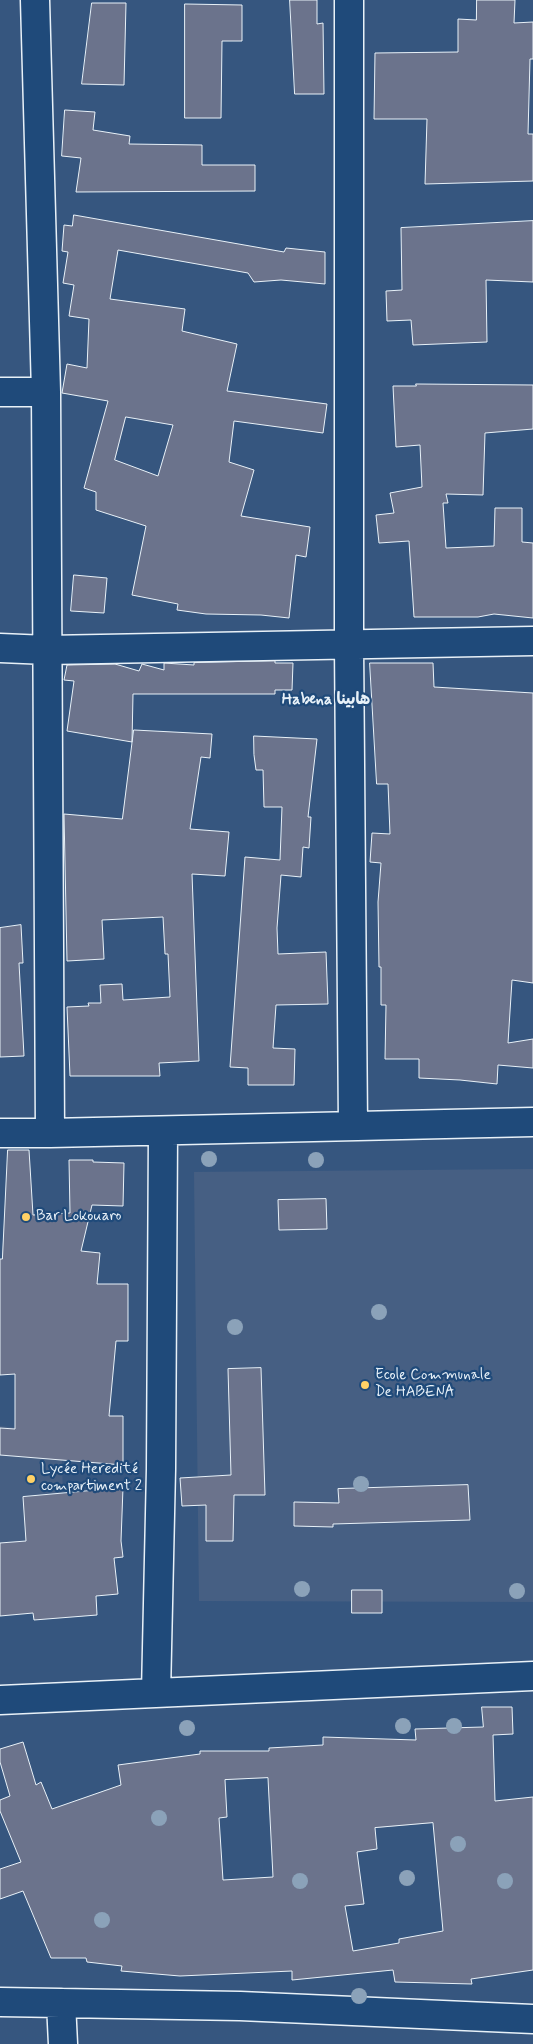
<!DOCTYPE html>
<meta charset="utf-8">
<style>
body{margin:0}
canvas{display:block;background:#36567f}
</style>
<canvas width="533" height="2044"></canvas>
<script>
const ctx = document.querySelector('canvas').getContext('2d');
ctx.lineJoin = 'round';
function paint(path, color) {
  ctx.fillStyle = color;
  ctx.fill(path, 'evenodd');
}
function stroke(path, color, width, dash) {
  ctx.strokeStyle = color;
  ctx.lineWidth = width;
  ctx.lineCap = dash ? 'butt' : 'round';
  ctx.setLineDash(dash || []);
  ctx.stroke(path);
}
function label(font, color, halo, rows, align = 'center') {
  ctx.font = font + ' Mynerve,"Playpen Sans Arabic",sans-serif';
  ctx.lineWidth = 4.5;
  ctx.setLineDash([]);
  ctx.textBaseline = 'middle';
  ctx.strokeStyle = halo;
  ctx.fillStyle = color;
  for (const [text, x, y, turn = 0] of rows) {
    ctx.save();
    ctx.translate(x, y);
    ctx.rotate((+turn || 0) * Math.PI / 180);
    ctx.textAlign = isNaN(turn) ? turn : align;
    if (halo) ctx.strokeText(text, 0, 0);
    ctx.fillText(text, 0, 0);
    ctx.restore();
  }
}
const built = new Path2D(`
 M 533,1169 L 533,1602 L 199,1601 L 194,1172 Z
 M 0,1426 L 61,1433 L 64,1526 L 0,1569 Z`);
const building = new Path2D(`
 M 290,0 L 317,0 L 317,24 L 323,23 L 324,94 L 295,94 Z
 M 477,0 L 515,0 L 514,23 L 533,22 L 533,59 L 530,59 L 528,134 L 533,134 L 533,181 L 425,184 L 427,119 L 374,119 L 375,53 L 458,52 L 458,19 L 476,20 Z
 M 92,3 L 126,3 L 124,85 L 82,84 Z
 M 185,4 L 242,5 L 242,41 L 222,41 L 221,118 L 185,118 Z
 M 65,110 L 95,112 L 93,130 L 130,136 L 129,144 L 202,145 L 202,165 L 255,165 L 255,191 L 76,192 L 81,158 L 62,156 Z
 M 74,215 L 284,252 L 286,248 L 325,252 L 325,284 L 281,280 L 254,282 L 248,273 L 118,250 L 110,299 L 185,309 L 182,331 L 237,344 L 227,391 L 327,404 L 323,433 L 234,421 L 229,462 L 254,470 L 241,516 L 310,527 L 306,557 L 296,555 L 289,618 L 261,615 L 206,614 L 177,610 L 178,604 L 132,595 L 146,526 L 96,510 L 96,492 L 84,488 L 108,401 L 62,393 L 67,364 L 87,368 L 89,319 L 69,316 L 74,285 L 63,283 L 68,252 L 62,251 L 64,225 L 72,226 ZM 126,417 L 173,425 L 158,476 L 115,460 Z
 M 533,221 L 533,282 L 486,280 L 487,342 L 413,345 L 411,320 L 387,321 L 386,291 L 402,290 L 401,228 Z
 M 416,384 L 533,385 L 533,429 L 485,433 L 483,495 L 446,494 L 448,503 L 443,503 L 446,548 L 494,546 L 495,508 L 522,508 L 522,542 L 533,543 L 533,618 L 494,614 L 478,617 L 414,617 L 409,541 L 379,543 L 376,515 L 394,513 L 390,493 L 422,487 L 420,445 L 396,447 L 393,386 L 416,386 Z
 M 74,575 L 107,578 L 104,613 L 71,611 Z
 M 275,661 L 275,663 L 293,663 L 292,690 L 275,690 L 275,694 L 133,694 L 132,742 L 67,731 L 74,681 L 64,680 L 67,665 L 115,664 L 139,671 L 142,664 L 164,670 L 164,663 L 194,665 L 194,663 Z
 M 370,663 L 433,663 L 434,687 L 533,693 L 533,983 L 512,980 L 508,1043 L 533,1039 L 533,1068 L 498,1065 L 497,1084 L 460,1080 L 419,1078 L 419,1059 L 385,1059 L 386,1005 L 381,1005 L 381,967 L 379,967 L 378,902 L 381,863 L 370,862 L 372,833 L 390,834 L 388,784 L 377,784 Z
 M 134,730 L 212,734 L 210,758 L 201,757 L 190,829 L 229,832 L 225,876 L 192,874 L 199,1061 L 159,1063 L 160,1076 L 70,1076 L 67,1007 L 89,1006 L 88,1003 L 101,1003 L 100,985 L 122,984 L 123,1000 L 170,997 L 168,954 L 165,954 L 163,917 L 102,920 L 104,959 L 67,961 L 64,814 L 122,819 Z
 M 254,736 L 317,739 L 308,817 L 311,817 L 309,848 L 303,847 L 301,877 L 281,875 L 277,928 L 278,954 L 326,952 L 328,1004 L 276,1005 L 273,1048 L 295,1049 L 294,1085 L 248,1085 L 248,1068 L 230,1067 L 245,857 L 280,860 L 282,807 L 264,807 L 263,770 L 256,770 L 254,755 Z
 M 21,925 L 23,963 L 19,963 L 24,1056 L 0,1057 L 0,928 Z
 M 8,1150 L 29,1150 L 33,1215 L 70,1213 L 69,1160 L 93,1160 L 93,1162 L 124,1163 L 123,1206 L 92,1205 L 81,1251 L 100,1253 L 97,1284 L 128,1284 L 128,1341 L 116,1341 L 109,1416 L 123,1416 L 123,1465 L 0,1455 L 0,1428 L 15,1429 L 15,1374 L 0,1375 L 0,1259 L 2,1259 Z
 M 326,1199 L 327,1229 L 279,1230 L 278,1200 Z
 M 261,1368 L 265,1495 L 234,1495 L 233,1541 L 206,1541 L 206,1505 L 182,1506 L 180,1478 L 231,1475 L 228,1369 Z
 M 468,1485 L 470,1520 L 333,1524 L 333,1527 L 294,1526 L 294,1502 L 339,1503 L 338,1489 Z
 M 123,1488 L 121,1541 L 123,1557 L 114,1558 L 118,1594 L 96,1596 L 97,1615 L 34,1620 L 33,1613 L 0,1616 L 0,1543 L 26,1541 L 23,1497 Z
 M 352,1590 L 382,1590 L 382,1613 L 352,1613 Z
 M 482,1707 L 512,1707 L 513,1734 L 493,1735 L 495,1801 L 533,1797 L 533,1970 L 471,1979 L 472,1984 L 395,1982 L 393,1970 L 292,1980 L 292,1971 L 180,1976 L 121,1971 L 122,1966 L 87,1962 L 86,1958 L 51,1958 L 23,1891 L 0,1899 L 0,1869 L 21,1862 L 0,1811 L 0,1800 L 10,1796 L 0,1762 L 0,1749 L 23,1742 L 36,1785 L 41,1782 L 52,1809 L 121,1785 L 118,1765 L 200,1754 L 200,1751 L 269,1751 L 269,1748 L 323,1745 L 323,1737 L 416,1740 L 415,1729 L 483,1727 ZM 268,1778 L 273,1877 L 223,1880 L 219,1818 L 227,1817 L 225,1780 ZM 433,1823 L 443,1931 L 399,1939 L 399,1943 L 353,1951 L 345,1906 L 364,1904 L 357,1852 L 377,1849 L 375,1828 Z`);
const minor = new Path2D(`
 M 35,0 L 46,392 L 50,1133
 M 349,0 L 349,645 L 353,1126
 M 0,392 L 46,392
 M 0,648 L 47,650 L 533,641
 M 0,1133 L 50,1133 L 533,1122
 M 156,1693 L 161,1469 L 163,1131
 M 0,1700 L 533,1676
 M 0,2002 L 240,2006 L 533,2019
 M 61,2003 L 63,2044`);
const trees = [
 [209,1159],
 [316,1160],
 [379,1312],
 [235,1327],
 [361,1484],
 [302,1589],
 [517,1591],
 [403,1726],
 [454,1726],
 [187,1728],
 [159,1818],
 [458,1844],
 [407,1878],
 [300,1881],
 [505,1881],
 [102,1920],
 [359,1996]
];
const markers = [
 [26,1217,5,"#ffd166"],
 [365,1385,5,"#ffd166"],
 [31,1479,5,"#ffd166"]
];
const poiNames = [
 ["Bar Lokouaro",36,1217],
 ["Ecole Communale",375,1376],
 ["De HABENA",375,1393],
 ["Lycée Heredité",41,1470],
 ["compartiment 2",41,1487]
];
const neighbourhoodNames = [
 ["Habena هابينا",326,701]
];
paint(built, '#465f83');
paint(building, '#6b738c');
stroke(building, '#e8f1f8', 1);
stroke(minor, '#e8f1f8', 31);
stroke(minor, '#1f4a7a', 28);
ctx.fillStyle = '#8ba2b9';
for (const [x, y] of trees) {
  ctx.beginPath();
  ctx.arc(x, y, 8, 0, 2 * Math.PI);
  ctx.fill();
}
for (const [x, y, r, color] of markers) {
  const dot = new Path2D();
  dot.arc(x, y, r, 0, 2 * Math.PI);
  ctx.fillStyle = color;
  ctx.fill(dot);
  stroke(dot, '#1f4a7a', 2);
}
label('15px', '#e8f1f8', '#1f4a7a', poiNames, 'left');
label('bold 16px', '#e8f1f8', '#1f4a7a', neighbourhoodNames);
</script>
